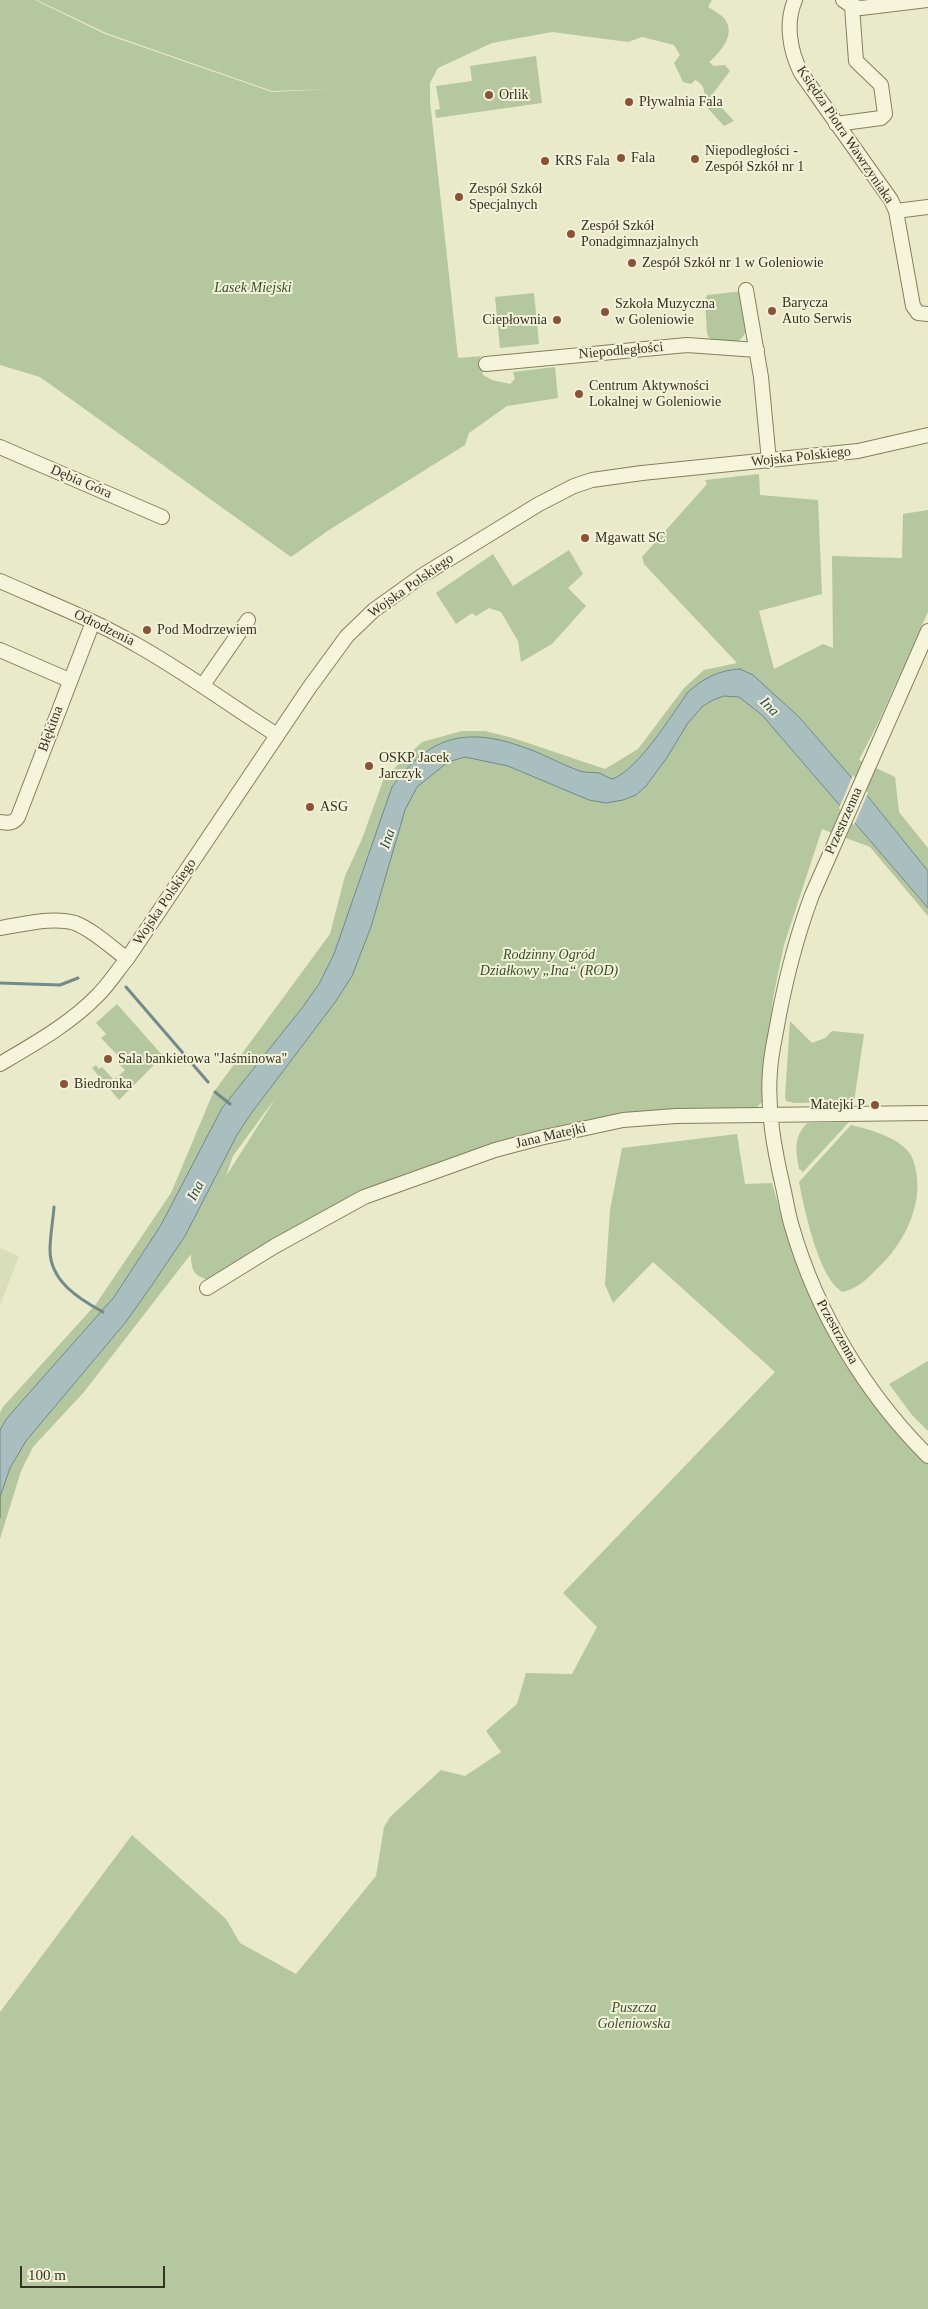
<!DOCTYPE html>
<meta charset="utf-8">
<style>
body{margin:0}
#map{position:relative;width:928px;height:2309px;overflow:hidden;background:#e9eac9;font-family:Georgia,serif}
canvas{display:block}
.scale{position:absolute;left:20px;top:2266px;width:145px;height:22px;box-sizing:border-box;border:2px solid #363221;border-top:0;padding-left:6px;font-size:15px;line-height:18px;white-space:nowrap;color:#363221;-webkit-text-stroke:4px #f1f2d8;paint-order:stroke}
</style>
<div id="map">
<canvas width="928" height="2309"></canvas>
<div class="scale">100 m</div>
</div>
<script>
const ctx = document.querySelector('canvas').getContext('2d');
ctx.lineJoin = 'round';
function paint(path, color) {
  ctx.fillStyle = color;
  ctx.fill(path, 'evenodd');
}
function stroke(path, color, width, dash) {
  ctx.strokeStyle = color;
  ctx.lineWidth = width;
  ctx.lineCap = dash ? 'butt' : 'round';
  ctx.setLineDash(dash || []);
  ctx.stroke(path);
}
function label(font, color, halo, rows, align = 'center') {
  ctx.font = font + ' Georgia,serif';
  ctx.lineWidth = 4;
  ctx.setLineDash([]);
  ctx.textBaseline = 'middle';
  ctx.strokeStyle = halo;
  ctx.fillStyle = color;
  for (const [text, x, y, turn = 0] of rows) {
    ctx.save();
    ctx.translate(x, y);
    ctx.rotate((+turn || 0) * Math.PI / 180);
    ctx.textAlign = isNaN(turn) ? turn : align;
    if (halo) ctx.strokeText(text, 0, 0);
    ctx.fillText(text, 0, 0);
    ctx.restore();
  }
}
const farmland = new Path2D(`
 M 0,1248 L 19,1256 L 0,1305 Z`);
const green = new Path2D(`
 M 0,0 L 35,0 L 105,34 L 272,92 L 333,89 L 272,91 L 106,33 L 37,0 L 712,0 L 708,7 C 713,10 720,14 724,18 C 737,34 720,53 709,62 L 714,66 L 725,65 L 730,71 L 711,96 L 734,121 L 724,126 L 704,104 C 705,94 706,85 695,80 L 691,84 L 683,82 L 674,63 L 680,55 L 674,45 L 642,37 L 628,42 L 552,32 L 492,43 L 438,68 L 430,83 L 430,101 L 458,358 L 482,356 L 480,357 L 483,375 L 492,380 L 510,384 L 515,379 L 513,372 L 555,367 L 558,398 L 507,406 L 469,433 L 465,445 L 329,530 L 291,557 L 40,377 L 0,365 Z
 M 536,56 L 542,103 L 436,118 L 435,110 L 440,109 L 436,86 L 472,81 L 470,66 Z
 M 744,291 C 746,310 755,333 734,344 C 724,343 710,345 707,333 L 705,301 L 707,295 Z
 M 534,293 L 539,344 L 500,348 L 495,297 Z
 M 759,474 L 760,495 L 818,500 L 822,594 L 759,611 L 774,669 L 823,644 L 833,648 L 832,556 L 902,558 L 903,514 L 928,510 L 928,612 L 878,723 L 859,760 L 895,777 L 899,812 L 928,848 L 928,916 L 870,847 L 822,829 L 784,945 L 773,998 L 763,1101 L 756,1108 L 624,1114 L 444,1163 L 210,1280 C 193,1276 191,1270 191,1254 L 84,1392 L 33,1447 L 21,1471 L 0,1539 L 0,1413 L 3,1407 L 96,1304 L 171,1193 L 213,1093 L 330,934 L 345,876 L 362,839 L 384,778 L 422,742 L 462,731 L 485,731 L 513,738 L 605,769 L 638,749 L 684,688 L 704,670 L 737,663 L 644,564 L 642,557 L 707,484 L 705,480 ZM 277,1096 L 226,1176 L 233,1156 Z
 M 569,550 L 583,574 L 568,588 L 586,606 L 552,644 L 521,662 L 518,641 L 501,612 L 489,608 L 476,616 L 472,613 L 456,624 L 436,593 L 493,554 L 513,586 Z
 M 117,1004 L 163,1056 L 119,1100 L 92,1068 L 96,1065 L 99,1069 L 102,1067 L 114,1080 L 125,1070 L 119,1064 L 123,1061 L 101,1038 L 106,1034 L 96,1023 Z
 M 790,1021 L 812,1043 L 825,1038 L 832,1031 L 864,1034 L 854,1102 L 794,1103 L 786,1101 L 785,1096 Z
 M 849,1122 L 803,1172 L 799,1169 C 796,1150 793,1138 807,1123 Z
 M 851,1125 C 871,1130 899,1137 911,1155 C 928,1192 909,1237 882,1264 C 867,1278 863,1286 843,1292 C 819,1280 804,1208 799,1182 Z
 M 737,1134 L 745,1184 L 772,1183 C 797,1272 828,1347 886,1420 C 899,1436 914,1450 928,1465 L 928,2309 L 0,2309 L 0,2012 L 132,1835 L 226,1919 L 240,1943 L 296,1974 L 376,1876 L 384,1827 L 390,1817 L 441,1770 L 465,1776 L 501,1752 L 486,1731 L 517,1704 L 526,1673 L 572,1674 L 597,1627 L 563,1593 L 775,1372 L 653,1262 L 613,1303 L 605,1285 L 610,1210 L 622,1148 Z
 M 928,1361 L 928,1431 L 912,1415 L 889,1384 Z`);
const water = new Path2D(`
 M 740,669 L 753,675 L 799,717 L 870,799 L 928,871 L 928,908 L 762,715 L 739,697 L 724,696 L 713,700 L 703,706 L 688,723 L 666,759 L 646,786 L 636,795 L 623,800 L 606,803 L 589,800 L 508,766 L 465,757 L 448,762 L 417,787 L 405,810 L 371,927 L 352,976 L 336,1001 L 250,1115 L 237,1135 L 185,1236 L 150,1288 L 125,1323 L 26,1441 L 10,1468 L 0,1497 L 0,1518 L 0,1430 L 7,1418 L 114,1297 L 161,1225 L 222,1108 L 302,1008 L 319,984 L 334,954 L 392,787 C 428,737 465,726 523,747 C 542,753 560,764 580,771 C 586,773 593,772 599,773 C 604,775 608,778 613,779 C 640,767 671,716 688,692 C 704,678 719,670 740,669 Z`);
const pier = new Path2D(`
 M 853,775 L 868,793 L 854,825 L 839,808 Z`);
const stream = new Path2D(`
 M 0,983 L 60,985 L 78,978
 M 126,987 L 208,1082
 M 215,1092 L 230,1104
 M 54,1207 C 53,1221 50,1236 50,1250 C 50,1281 79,1299 103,1312`);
const minor = new Path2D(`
 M 795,0 C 785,23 790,51 801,73 L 891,200 L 896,211 L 913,306 L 918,313 L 928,314
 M 843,0 L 852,6 L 861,8 L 928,0
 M 836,124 L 881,118 L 885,114 L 881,85 L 856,61 L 852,6
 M 896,211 L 928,207
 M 746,290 L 761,377 L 769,461
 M 486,364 L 687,345 L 757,350
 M 0,447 L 162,517
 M 0,581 C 45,601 92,619 135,644 C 184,671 229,705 277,735
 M 928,631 L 812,895 C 797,935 787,974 779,1015 C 776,1034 771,1052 770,1071 C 767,1111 774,1148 783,1187 C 786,1200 788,1214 792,1227 C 817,1313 865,1393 928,1456
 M 0,650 L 69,680
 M 203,685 L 248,620
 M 0,822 C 8,823 13,824 18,817 L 93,622
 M 0,928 C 22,925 53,916 75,923 C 93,930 111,947 127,959
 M 0,1064 C 34,1044 70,1024 98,995 C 109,984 117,971 127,959 L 309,688 L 347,636 L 374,610 L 423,575 L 539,504 L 574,486 L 592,480 L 642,473 L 858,451 L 928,435
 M 207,1288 L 275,1246 L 364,1197 L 495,1150 L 540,1138 L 623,1120 L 676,1116 L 928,1113`);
const markers = [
 [489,95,5,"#8c5236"],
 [629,102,5,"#8c5236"],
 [621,158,5,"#8c5236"],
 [695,159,5,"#8c5236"],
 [545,161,5,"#8c5236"],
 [459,197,5,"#8c5236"],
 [571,234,5,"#8c5236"],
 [632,263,5,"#8c5236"],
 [772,311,5,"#8c5236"],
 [605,312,5,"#8c5236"],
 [557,320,5,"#8c5236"],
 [579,394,5,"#8c5236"],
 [585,538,5,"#8c5236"],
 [147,630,5,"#8c5236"],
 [369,766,5,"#8c5236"],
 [310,807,5,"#8c5236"],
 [108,1059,5,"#8c5236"],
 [64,1084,5,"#8c5236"],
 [875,1105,5,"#8c5236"]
];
const poiNames = [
 ["Orlik",499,95],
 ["Pływalnia Fala",639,102],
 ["Niepodległości -",705,151],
 ["Zespół Szkół nr 1",705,167],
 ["Fala",631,158],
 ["KRS Fala",555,161],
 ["Zespół Szkół",469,189],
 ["Specjalnych",469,205],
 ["Zespół Szkół",581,226],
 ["Ponadgimnazjalnych",581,242],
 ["Zespół Szkół nr 1 w Goleniowie",642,263],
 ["Barycza",782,303],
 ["Auto Serwis",782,319],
 ["Szkoła Muzyczna",615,304],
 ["w Goleniowie",615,320],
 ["Ciepłownia",547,320,"right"],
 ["Centrum Aktywności",589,386],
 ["Lokalnej w Goleniowie",589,402],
 ["Mgawatt SC",595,538],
 ["Pod Modrzewiem",157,630],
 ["OSKP Jacek",379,758],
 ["Jarczyk",379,774],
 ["ASG",320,807],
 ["Sala bankietowa \"Jaśminowa\"",118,1059],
 ["Biedronka",74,1084],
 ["Matejki P",865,1105,"right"]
];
const streetNames = [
 ["Księdza Piotra Wawrzyniaka",845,135,56],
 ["Niepodległości",621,351,-5],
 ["Wojska Polskiego",801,457,-6],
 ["Dębia Góra",81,482,23],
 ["Wojska Polskiego",411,586,-35],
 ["Odrodzenia",104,628,26],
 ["Błękitna",51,729,-70],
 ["Przestrzenna",844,821,-66],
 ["Wojska Polskiego",165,902,-56],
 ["Jana Matejki",551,1136,-13],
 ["Przestrzenna",837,1332,61]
];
const parkNames = [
 ["Lasek Miejski",253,288],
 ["Rodzinny Ogród",549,955],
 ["Działkowy „Ina“ (ROD)",549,971],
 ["Puszcza",634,2008],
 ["Goleniowska",634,2024]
];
const waterNames = [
 ["Ina",769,707,46],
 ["Ina",388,839,-71],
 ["Ina",196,1191,-63]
];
paint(farmland, '#d8deb7');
paint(green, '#b4c79e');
paint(water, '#a9bebe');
stroke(water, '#718a8c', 1);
paint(pier, '#e9eac9');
stroke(stream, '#718a8c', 3);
stroke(minor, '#847f60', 16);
stroke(minor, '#f4f5db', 14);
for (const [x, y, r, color] of markers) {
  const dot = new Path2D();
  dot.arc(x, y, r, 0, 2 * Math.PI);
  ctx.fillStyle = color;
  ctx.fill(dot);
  stroke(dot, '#f1f2d8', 2);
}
label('14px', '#363221', '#f1f2d8', poiNames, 'left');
label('14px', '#363221', '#f1f2d8', streetNames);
label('italic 14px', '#3a502a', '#f1f2d8', parkNames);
label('italic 15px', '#324b54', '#f1f2d8', waterNames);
</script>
